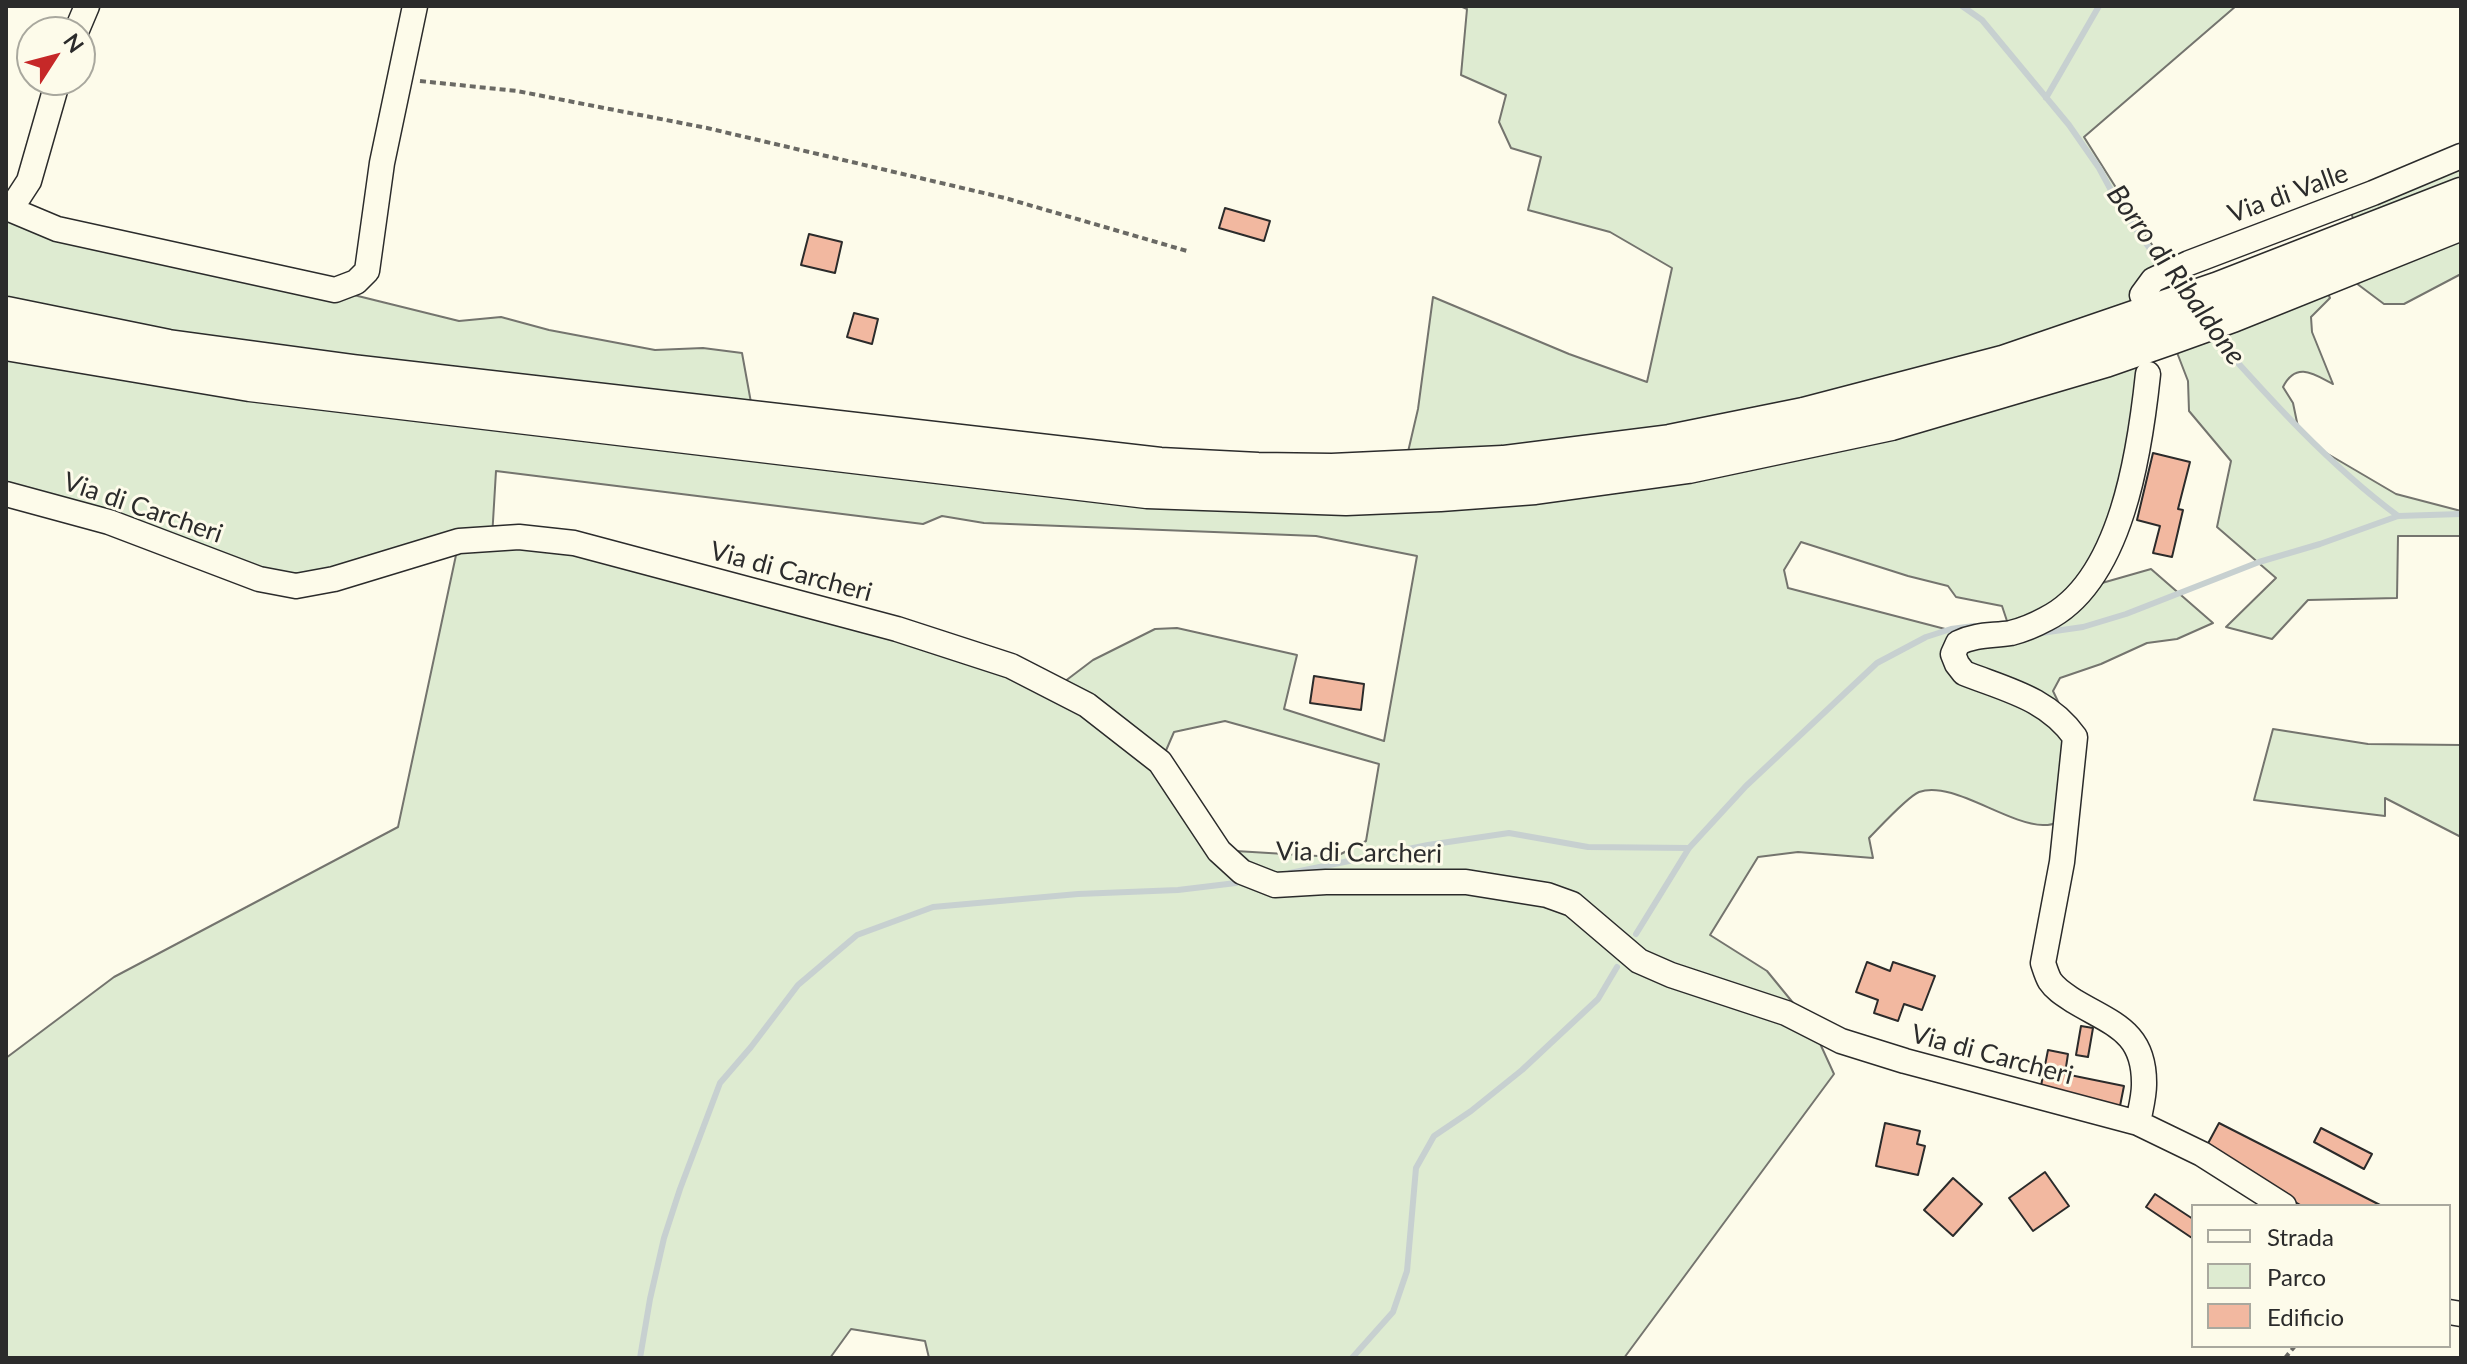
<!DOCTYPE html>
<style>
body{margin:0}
#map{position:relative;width:2467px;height:1364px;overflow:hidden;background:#fdfbea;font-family:Lato,sans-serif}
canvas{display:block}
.frame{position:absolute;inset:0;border:8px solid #2b2b2b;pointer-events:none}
.legend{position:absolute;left:2191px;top:1204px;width:260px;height:144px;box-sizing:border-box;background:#fdfbea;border:2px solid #a9a89e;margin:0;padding:10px 14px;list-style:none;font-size:24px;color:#2b2b2b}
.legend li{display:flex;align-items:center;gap:16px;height:40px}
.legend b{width:40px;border:2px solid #a9a89e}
.north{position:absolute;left:16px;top:16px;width:80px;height:80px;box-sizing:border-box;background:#fdfbea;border:2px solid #a9a89e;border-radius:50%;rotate:54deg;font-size:22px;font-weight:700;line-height:32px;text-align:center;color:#2b2b2b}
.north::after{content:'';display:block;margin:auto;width:28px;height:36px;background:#c62828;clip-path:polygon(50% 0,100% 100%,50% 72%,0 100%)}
</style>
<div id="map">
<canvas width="2467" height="1364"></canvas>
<div class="frame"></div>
<ul class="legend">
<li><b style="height:10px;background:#fdfbea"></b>Strada</li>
<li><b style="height:22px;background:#deebd1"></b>Parco</li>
<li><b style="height:22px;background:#f2b8a0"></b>Edificio</li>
</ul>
<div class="north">N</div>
</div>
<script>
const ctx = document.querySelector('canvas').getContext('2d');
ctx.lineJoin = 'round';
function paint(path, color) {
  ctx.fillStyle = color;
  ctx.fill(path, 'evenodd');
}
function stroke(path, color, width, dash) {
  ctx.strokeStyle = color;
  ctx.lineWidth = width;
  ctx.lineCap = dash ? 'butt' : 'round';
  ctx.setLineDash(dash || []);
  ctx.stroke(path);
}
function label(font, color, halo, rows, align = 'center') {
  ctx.font = font + ' Lato,sans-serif';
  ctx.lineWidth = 6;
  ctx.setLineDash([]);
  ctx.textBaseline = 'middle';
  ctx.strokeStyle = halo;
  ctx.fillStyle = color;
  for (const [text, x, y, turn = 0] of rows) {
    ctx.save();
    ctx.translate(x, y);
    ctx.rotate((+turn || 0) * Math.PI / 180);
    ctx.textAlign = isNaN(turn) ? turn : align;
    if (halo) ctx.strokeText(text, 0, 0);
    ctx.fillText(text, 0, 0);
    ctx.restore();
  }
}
const green = new Path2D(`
 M 1460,6 L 2236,6 L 2084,137 L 2161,259 L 2181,302 L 1873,398 L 1404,469 L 1418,409 L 1433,297 L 1569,354 L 1647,382 L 1672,268 L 1610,232 L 1528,210 L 1541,157 L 1511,148 L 1499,122 L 1506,95 L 1461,75 L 1467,9 Z
 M 2461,156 L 2461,195 L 2358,235 L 2348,202 Z
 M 6,209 L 459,321 L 501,317 L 549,330 L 655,350 L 703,348 L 742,353 L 754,419 L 6,314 Z
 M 2461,223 L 2461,274 L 2404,304 L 2384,304 L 2340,271 Z
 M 2321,279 L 2330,298 L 2311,317 L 2312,332 L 2333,384 C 2314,374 2296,361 2283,387 L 2293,403 L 2298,427 L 2321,450 L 2396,494 L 2461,511 L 2461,536 L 2398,536 L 2397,598 L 2308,600 L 2272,639 L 2226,627 L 2276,578 L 2217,527 L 2231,461 L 2189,411 L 2188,381 L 2171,337 Z
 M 6,343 L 1256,496 L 2146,345 L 2141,438 L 2088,587 L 2151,569 L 2213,623 L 2177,639 L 2147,643 L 2101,664 L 2060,678 L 2053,691 L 2075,737 L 2067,820 C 2059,822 2050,826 2043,825 C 2006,824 1952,780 1919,792 C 1907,797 1880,827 1869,838 L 1873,858 L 1798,852 L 1758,857 L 1710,935 L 1767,971 L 1812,1026 L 1834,1074 L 1624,1358 L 929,1358 L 925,1341 L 851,1329 L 830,1358 L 6,1358 L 6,1058 L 114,977 L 398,827 L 459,541 L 296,586 L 6,494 ZM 496,471 L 923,524 L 942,516 L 984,523 L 1316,536 L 1417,556 L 1384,741 L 1284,709 L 1297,655 L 1177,628 L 1155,629 L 1093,660 L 1056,688 L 574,543 L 492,538 ZM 1801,542 L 1908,576 L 1948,586 L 1956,597 L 2002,606 L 2011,633 L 1972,636 L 1788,588 L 1784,570 ZM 1225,721 L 1379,764 L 1366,841 L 1335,857 L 1219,850 L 1161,762 L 1174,732 Z
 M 2273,729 L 2368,744 L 2461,745 L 2461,837 L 2385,798 L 2385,816 L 2254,800 Z`);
const stream = new Path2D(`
 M 1962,6 L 1982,20 L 2069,125 L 2099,168 L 2119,205 L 2165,270
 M 2046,98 L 2099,6
 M 2212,334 C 2270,399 2328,464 2398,516
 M 2041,633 L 2083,627 L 2126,614 L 2259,562 L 2320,544 L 2398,516 L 2461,514
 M 1290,873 L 1428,845 L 1509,833 L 1588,847 L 1689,848
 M 1636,934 L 1689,848 L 1746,786 L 1877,663 L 1926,637 L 1951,629 L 1974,626
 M 640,1358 L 650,1299 L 664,1238 L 680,1189 L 720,1083 L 751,1047 L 798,985 L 857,935 L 933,907 L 1078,894 L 1178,890 L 1236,883
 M 1352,1358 L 1393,1312 L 1407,1271 L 1416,1168 L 1434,1136 L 1471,1111 L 1522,1070 L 1598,999 L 1617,967`);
const building = new Path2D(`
 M 1225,208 L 1270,221 L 1264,241 L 1219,228 Z
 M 809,234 L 842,242 L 835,273 L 801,265 Z
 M 854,313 L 878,319 L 872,344 L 847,337 Z
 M 2153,453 L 2190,462 L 2178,509 L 2183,510 L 2172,557 L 2153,553 L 2160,526 L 2137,520 Z
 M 1314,676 L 1364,684 L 1361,710 L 1310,703 Z
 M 1867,962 L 1890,971 L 1893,962 L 1935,976 L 1922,1010 L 1904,1004 L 1898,1021 L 1874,1013 L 1878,1000 L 1856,992 Z
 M 2081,1026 L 2093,1028 L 2088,1057 L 2076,1055 Z
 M 2048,1050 L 2068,1054 L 2065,1074 L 2124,1086 L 2120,1106 L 2040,1091 Z
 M 1885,1123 L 1920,1131 L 1917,1144 L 1925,1146 L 1918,1175 L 1876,1166 Z
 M 2219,1123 L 2382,1206 L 2302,1206 L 2205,1149 Z
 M 2321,1128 L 2372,1154 L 2364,1169 L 2314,1142 Z
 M 2045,1172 L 2069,1206 L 2033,1231 L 2009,1198 Z
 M 1953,1178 L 1982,1204 L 1953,1236 L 1924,1210 Z
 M 2155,1194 L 2193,1219 L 2192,1238 L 2146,1207 Z`);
const path = new Path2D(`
 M 420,81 L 517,91 L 707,128 L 1005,198 L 1187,251
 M 2285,1358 L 2295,1346`);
const minor = new Path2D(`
 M 76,32 L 87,6
 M 7,208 L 57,229 L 335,290 L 356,282 L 367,271 L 382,163 L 415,6
 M 6,209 L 16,201 L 29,181 L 58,80
 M 2142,295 L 2153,280 L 2189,263 L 2373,193 L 2461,156
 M 6,494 L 109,522 L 259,579 L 296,586 L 334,579 L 459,541 L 519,537 L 574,543 L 897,629 L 1011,666 L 1087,705 L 1160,762 L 1219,851 L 1242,872 L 1275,885 L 1326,882 L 1466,882 L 1547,895 L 1572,904 L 1639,961 L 1671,975 L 1786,1013 L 1841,1041 L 1905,1061 L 2138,1123 L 2202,1154 L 2284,1206
 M 2138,1123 C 2140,1111 2144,1097 2144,1085 C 2145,1031 2112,1024 2074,1001 C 2065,995 2056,990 2050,981 C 2047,976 2045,969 2043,963 L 2062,862 L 2075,737 C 2047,698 2007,690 1964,673 L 1957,664 L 1953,654 L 1958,643 C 1976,634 1992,636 2011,633 C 2023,630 2035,625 2046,619 C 2122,581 2140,450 2148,374
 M 2449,1312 L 2461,1314`);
const highway = new Path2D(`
 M 6,314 L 168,347 L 353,372 L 1160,465 L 1258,470 L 1332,471 L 1503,463 L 1670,442 L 1804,415 L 2003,363 L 2219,289 L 2461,195
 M 6,343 L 250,384 L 1147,491 L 1346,498 L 1440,494 L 1535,487 L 1688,466 L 1891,423 L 2105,360 L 2171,337 L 2232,315 L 2461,223`);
const streetNames = [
 ["Via di Valle",2288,194,-20],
 ["Via di Carcheri",143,508,19],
 ["Via di Carcheri",791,572,15],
 ["Via di Carcheri",1359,853,1],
 ["Via di Carcheri",1992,1055,15]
];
const waterNames = [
 ["Borro di Ribaldone",2176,275,54]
];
paint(green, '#deebd1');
stroke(green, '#74746e', 2);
stroke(stream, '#c7d0d0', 6);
paint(building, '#f2b8a0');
stroke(building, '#2b2b2b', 2);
stroke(minor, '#2b2b2b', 27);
stroke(highway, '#2b2b2b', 37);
stroke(path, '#6a6964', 4, [6, 4]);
stroke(minor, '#fdfbea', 24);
stroke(highway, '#fdfbea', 34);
label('26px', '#2b2b2b', '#fdfbea', streetNames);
label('italic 28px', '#2b2b2b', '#fdfbea', waterNames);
</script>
